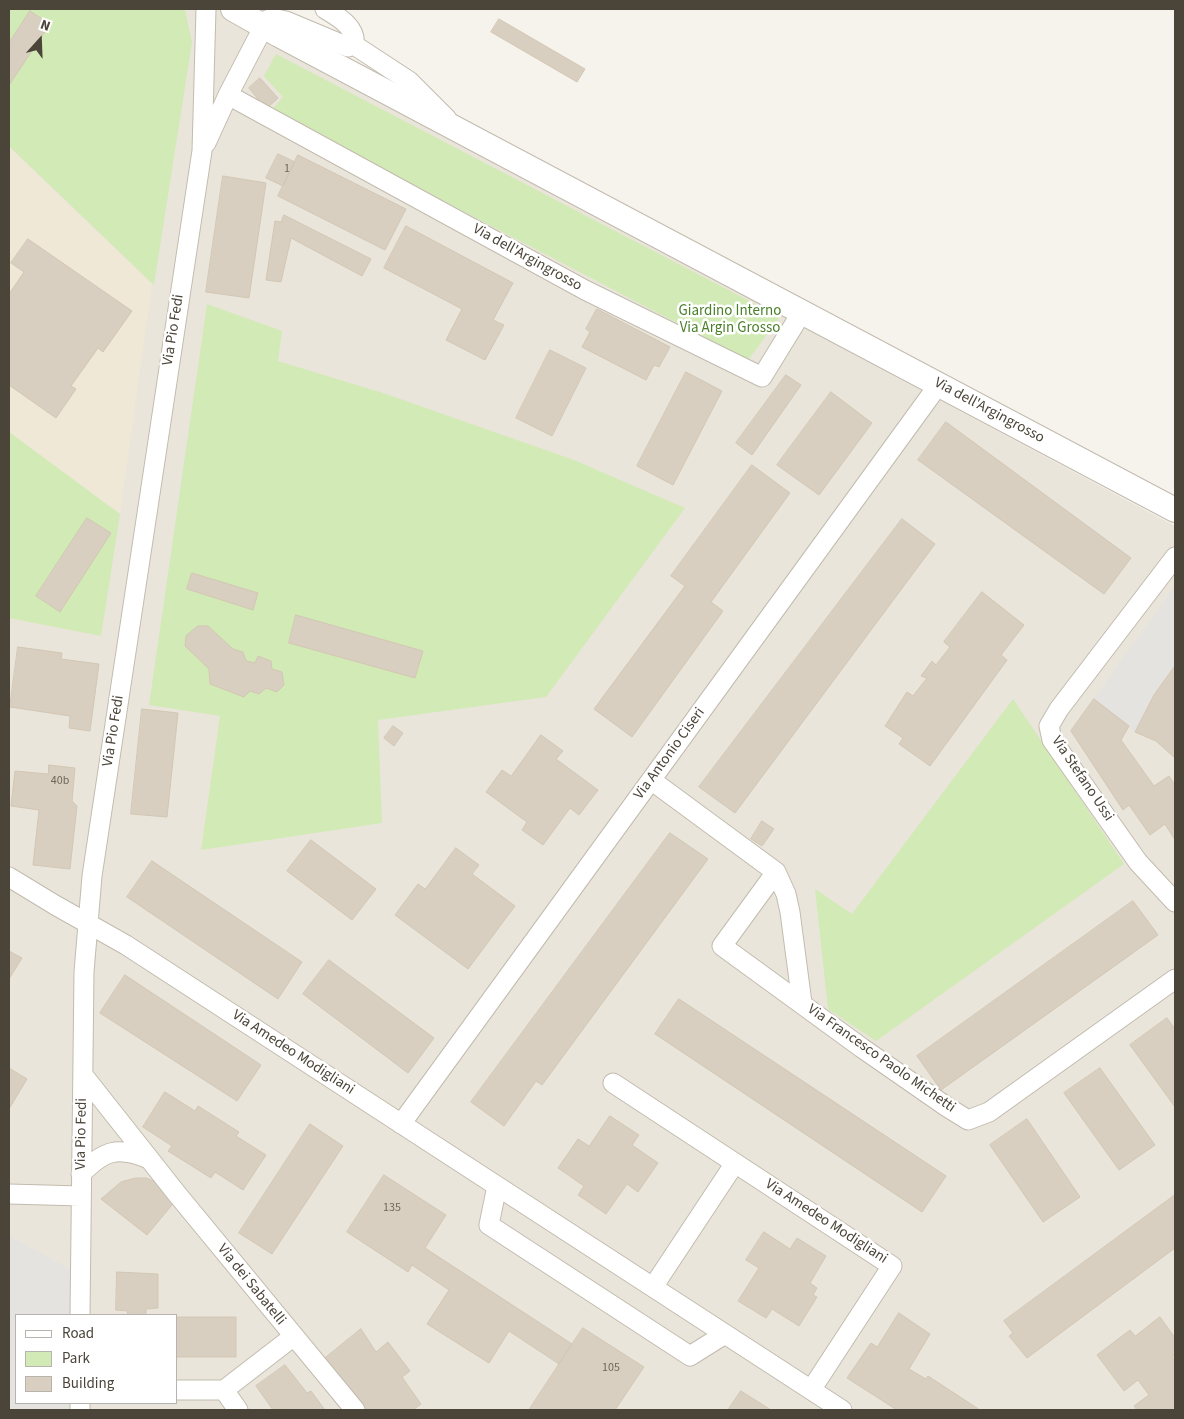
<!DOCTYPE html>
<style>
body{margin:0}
#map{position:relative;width:1184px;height:1419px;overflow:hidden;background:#f6f3ec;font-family:"Source Sans 3",sans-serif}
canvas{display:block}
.frame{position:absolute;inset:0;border:10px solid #4b4439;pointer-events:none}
.legend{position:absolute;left:15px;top:1314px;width:162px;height:90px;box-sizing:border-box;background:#fff;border:1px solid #b7b4b0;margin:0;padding:6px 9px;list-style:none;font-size:15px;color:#4b4439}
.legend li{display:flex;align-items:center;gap:10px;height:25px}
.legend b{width:25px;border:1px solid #b7b4b0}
.north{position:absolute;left:15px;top:15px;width:50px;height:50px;-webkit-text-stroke:4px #fff;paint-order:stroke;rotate:20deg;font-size:14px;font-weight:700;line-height:20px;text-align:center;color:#4b4439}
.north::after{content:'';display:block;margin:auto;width:18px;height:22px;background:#4b4439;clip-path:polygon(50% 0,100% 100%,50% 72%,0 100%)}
</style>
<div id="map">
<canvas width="1184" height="1419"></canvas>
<div class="frame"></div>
<ul class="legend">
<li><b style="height:6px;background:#fff"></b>Road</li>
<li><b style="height:14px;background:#d2eab5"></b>Park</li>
<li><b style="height:14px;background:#d8cfc1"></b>Building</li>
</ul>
<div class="north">N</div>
</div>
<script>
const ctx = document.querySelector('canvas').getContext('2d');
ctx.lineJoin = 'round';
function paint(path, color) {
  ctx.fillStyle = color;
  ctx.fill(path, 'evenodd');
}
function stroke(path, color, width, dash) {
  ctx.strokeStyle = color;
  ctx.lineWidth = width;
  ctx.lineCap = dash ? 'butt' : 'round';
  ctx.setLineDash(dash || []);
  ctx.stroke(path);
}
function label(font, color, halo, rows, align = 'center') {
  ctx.font = font + ' "Source Sans 3",sans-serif';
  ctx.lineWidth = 5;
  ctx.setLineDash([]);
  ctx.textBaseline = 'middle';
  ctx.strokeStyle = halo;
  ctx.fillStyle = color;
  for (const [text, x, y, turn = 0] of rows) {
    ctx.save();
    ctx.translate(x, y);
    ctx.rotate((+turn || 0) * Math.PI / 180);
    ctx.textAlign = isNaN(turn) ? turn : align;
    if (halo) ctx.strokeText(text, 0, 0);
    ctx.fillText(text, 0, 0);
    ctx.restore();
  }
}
const residential = new Path2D(`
 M 9,9 L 220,9 L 291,53 L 1175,526 L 1175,1410 L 9,1410 ZM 16,1315 L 176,1315 L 176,1403 L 16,1403 Z`);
const education = new Path2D(`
 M 9,147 L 152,284 L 120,514 L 9,432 Z`);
const green = new Path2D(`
 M 9,9 L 184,9 L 185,10 L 192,42 L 154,285 L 9,146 Z
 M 276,54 L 780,317 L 748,360 L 271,111 L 283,97 L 264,76 Z
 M 207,304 L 282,331 L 278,361 L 386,394 L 574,460 L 685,508 L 546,697 L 378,720 L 382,823 L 201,850 L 220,716 L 149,705 Z
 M 9,432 L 120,514 L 101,636 L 9,618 Z
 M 1013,699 L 1124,864 L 876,1041 L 828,1009 L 815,889 L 852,914 Z`);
const parking = new Path2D(`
 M 1175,586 L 1175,666 L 1154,695 L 1135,732 L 1094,699 Z
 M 9,1236 L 80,1274 L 80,1315 L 16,1315 L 16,1403 L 80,1403 L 80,1410 L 9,1410 Z`);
const building = new Path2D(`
 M 30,11 L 50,24 L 9,85 L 9,43 Z
 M 499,19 L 585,69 L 577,82 L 491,32 Z
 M 260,78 L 278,98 L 266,109 L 249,88 Z
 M 278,154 L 295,162 L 283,186 L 266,178 Z
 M 298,155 L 406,209 L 385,250 L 278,196 Z
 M 223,176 L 266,183 L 249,298 L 206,292 Z
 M 284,215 L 371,259 L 362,276 L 291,238 L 281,282 L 266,280 L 275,221 L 281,222 Z
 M 406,226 L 513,283 L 493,320 L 504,325 L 485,360 L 446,340 L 462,309 L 384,268 Z
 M 28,239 L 132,311 L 103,352 L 98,348 L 71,386 L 76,389 L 56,418 L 9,385 L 9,294 L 24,272 L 11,263 Z
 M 597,309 L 670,347 L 659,367 L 654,365 L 646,380 L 582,347 L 590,332 L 586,329 Z
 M 550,350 L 586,368 L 552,436 L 516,418 Z
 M 686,372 L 722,391 L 673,485 L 637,466 Z
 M 786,375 L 801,385 L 752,455 L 736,443 Z
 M 831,392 L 872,423 L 819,495 L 777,465 Z
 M 946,422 L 1131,558 L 1104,594 L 918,460 Z
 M 752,465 L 790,493 L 711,602 L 723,611 L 632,737 L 594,709 L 685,586 L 671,576 Z
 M 87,518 L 111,533 L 60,612 L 36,596 Z
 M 902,519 L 935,544 L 735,813 L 699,787 Z
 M 192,573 L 258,593 L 253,610 L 187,589 Z
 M 982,592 L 1024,625 L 1001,655 L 1007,660 L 930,766 L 899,744 L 903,738 L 885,726 L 907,692 L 913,696 L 927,678 L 921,676 L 932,661 L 936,665 L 950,647 L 944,642 Z
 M 296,615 L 423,651 L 415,678 L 289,643 Z
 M 198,626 L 208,626 L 233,649 L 243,652 L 246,661 L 255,663 L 258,656 L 271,661 L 272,669 L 282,672 L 284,685 L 277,692 L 266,688 L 259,694 L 250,691 L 244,697 L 210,684 L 209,669 L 185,646 L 186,636 Z
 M 18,647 L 62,653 L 61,659 L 99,664 L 90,731 L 69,728 L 70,716 L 10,707 Z
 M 1175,666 L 1175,758 L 1156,741 L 1135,732 L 1154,695 Z
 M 1094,699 L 1129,726 L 1121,740 L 1154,786 L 1169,776 L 1175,785 L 1175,840 L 1165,824 L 1150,835 L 1129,805 L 1123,810 L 1071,731 Z
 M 142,709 L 178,713 L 167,817 L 131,814 Z
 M 393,726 L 403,733 L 394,746 L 384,738 Z
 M 541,735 L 563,751 L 556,759 L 598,790 L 579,815 L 570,808 L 543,845 L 522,830 L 527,822 L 486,792 L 502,770 L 511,776 Z
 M 49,765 L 75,768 L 72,801 L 77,806 L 70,869 L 33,865 L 39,810 L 11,806 L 15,771 L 48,774 Z
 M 762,821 L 774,829 L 762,846 L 751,839 Z
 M 670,833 L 708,859 L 542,1085 L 536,1081 L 504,1126 L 471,1102 Z
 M 311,840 L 376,889 L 352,920 L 287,871 Z
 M 456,848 L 479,865 L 472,874 L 515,906 L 468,969 L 395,915 L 418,884 L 425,889 Z
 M 152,861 L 302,962 L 278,999 L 127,897 Z
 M 1133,901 L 1158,935 L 941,1090 L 917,1056 Z
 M 9,951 L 22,958 L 9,979 Z
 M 329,960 L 434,1038 L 408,1073 L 303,994 Z
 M 125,975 L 261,1065 L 237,1101 L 100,1013 Z
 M 679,999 L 946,1176 L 922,1212 L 655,1034 Z
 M 1167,1018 L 1175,1029 L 1175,1107 L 1130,1045 Z
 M 9,1068 L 27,1079 L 9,1109 Z
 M 1100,1068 L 1155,1145 L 1119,1170 L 1064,1093 Z
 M 165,1092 L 195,1111 L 198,1106 L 239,1132 L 236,1136 L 266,1155 L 243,1190 L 215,1172 L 211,1178 L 168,1151 L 172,1146 L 143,1127 Z
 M 610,1116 L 639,1135 L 632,1145 L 658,1163 L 638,1192 L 627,1184 L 606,1214 L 578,1195 L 584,1186 L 558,1168 L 578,1139 L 589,1146 Z
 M 1027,1119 L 1080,1197 L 1043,1222 L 990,1145 Z
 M 310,1124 L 343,1146 L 272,1254 L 239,1233 Z
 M 384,1175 L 446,1215 L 425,1248 L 572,1344 L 559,1364 L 509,1331 L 489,1363 L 427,1324 L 449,1290 L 412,1265 L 408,1272 L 347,1232 Z
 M 136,1178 L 146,1178 L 156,1182 L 176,1200 L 147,1235 L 101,1199 L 121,1182 Z
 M 1175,1195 L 1175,1248 L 1027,1358 L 1009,1336 L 1013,1333 L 1004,1321 Z
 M 764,1232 L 790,1249 L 797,1238 L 826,1256 L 810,1283 L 817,1288 L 813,1295 L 817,1297 L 799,1326 L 772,1309 L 766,1318 L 738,1301 L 759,1268 L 746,1260 Z
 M 117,1272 L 158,1274 L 158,1308 L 146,1309 L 146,1315 L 127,1315 L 128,1311 L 116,1310 Z
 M 899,1313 L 930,1334 L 909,1369 L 926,1379 L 928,1376 L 980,1410 L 897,1410 L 847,1378 L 871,1343 L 877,1347 Z
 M 176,1317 L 236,1317 L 236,1357 L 176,1357 Z
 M 1160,1317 L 1175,1338 L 1175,1355 L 1172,1357 L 1175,1361 L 1175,1410 L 1137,1410 L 1134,1406 L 1149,1395 L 1138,1380 L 1124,1391 L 1097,1355 L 1130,1330 L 1135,1336 Z
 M 583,1328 L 644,1367 L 615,1410 L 529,1410 Z
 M 361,1329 L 376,1352 L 388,1342 L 410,1371 L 402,1377 L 421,1404 L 413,1410 L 366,1410 L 324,1359 Z
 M 285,1365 L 307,1393 L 311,1391 L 325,1410 L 273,1410 L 256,1386 Z
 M 741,1391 L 771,1410 L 728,1410 Z`);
const minor = new Path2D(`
 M 325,9 C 338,17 357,27 354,45
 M 228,95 L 585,290 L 762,377 L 802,312
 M 206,143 L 228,95 L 267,20 L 272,18 L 286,21 L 348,47 L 354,45 L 409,81 L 447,119
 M 1175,557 L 1059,709 L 1049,726 L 1052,740 L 1138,862 L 1175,902
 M 651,780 L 776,872 L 786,894 L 790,912 L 802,1003
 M 776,872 L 722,946 L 862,1048 L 947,1107 L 968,1120 L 989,1112 L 1175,979
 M 9,877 L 55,905 L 126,945 L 842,1410
 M 83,1075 L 177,1194 L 355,1410
 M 613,1083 L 892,1266 L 811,1390
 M 401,1124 L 939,384
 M 81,1174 C 104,1150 118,1146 149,1159
 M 497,1186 L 489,1225 L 690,1356 L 725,1334
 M 9,1194 L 81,1196
 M 653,1287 L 735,1163
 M 80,1315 L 84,972 L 92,876 L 202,151 L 206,9
 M 176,1390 L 224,1390 L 238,1410
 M 224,1390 L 294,1336
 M 80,1410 L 80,1403`);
const tertiary = new Path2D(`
 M 233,9 L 279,35 L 1175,510`);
const numberNames = [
 ["1",287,169],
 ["40b",60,781],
 ["135",392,1208],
 ["105",611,1368]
];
const streetNames = [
 ["Via dell'Argingrosso",527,258,29],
 ["Via Pio Fedi",174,330,-81],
 ["Via dell'Argingrosso",989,411,28],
 ["Via Pio Fedi",114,731,-81],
 ["Via Antonio Ciseri",670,754,-54],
 ["Via Stefano Ussi",1082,779,56],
 ["Via Amedeo Modigliani",293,1053,33],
 ["Via Francesco Paolo Michetti",881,1059,35],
 ["Via Pio Fedi",82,1134,-89],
 ["Via Amedeo Modigliani",826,1222,33],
 ["Via dei Sabatelli",251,1285,51]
];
const parkNames = [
 ["Giardino Interno",730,312],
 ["Via Argin Grosso",730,329]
];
paint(residential, '#eae5da');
paint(education, '#efe8d6');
paint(green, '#d2eab5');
paint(parking, '#e5e3e0');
paint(building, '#d8cfc1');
stroke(building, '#d3c7b4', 1);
stroke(minor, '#c2bbae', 21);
stroke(tertiary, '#c2bbae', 26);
stroke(minor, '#fff', 19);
stroke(tertiary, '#fff', 24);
label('12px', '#6e675b', null, numberNames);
label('15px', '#4b4439', '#fff', streetNames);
label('15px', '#4a7f2a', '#fff', parkNames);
</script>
